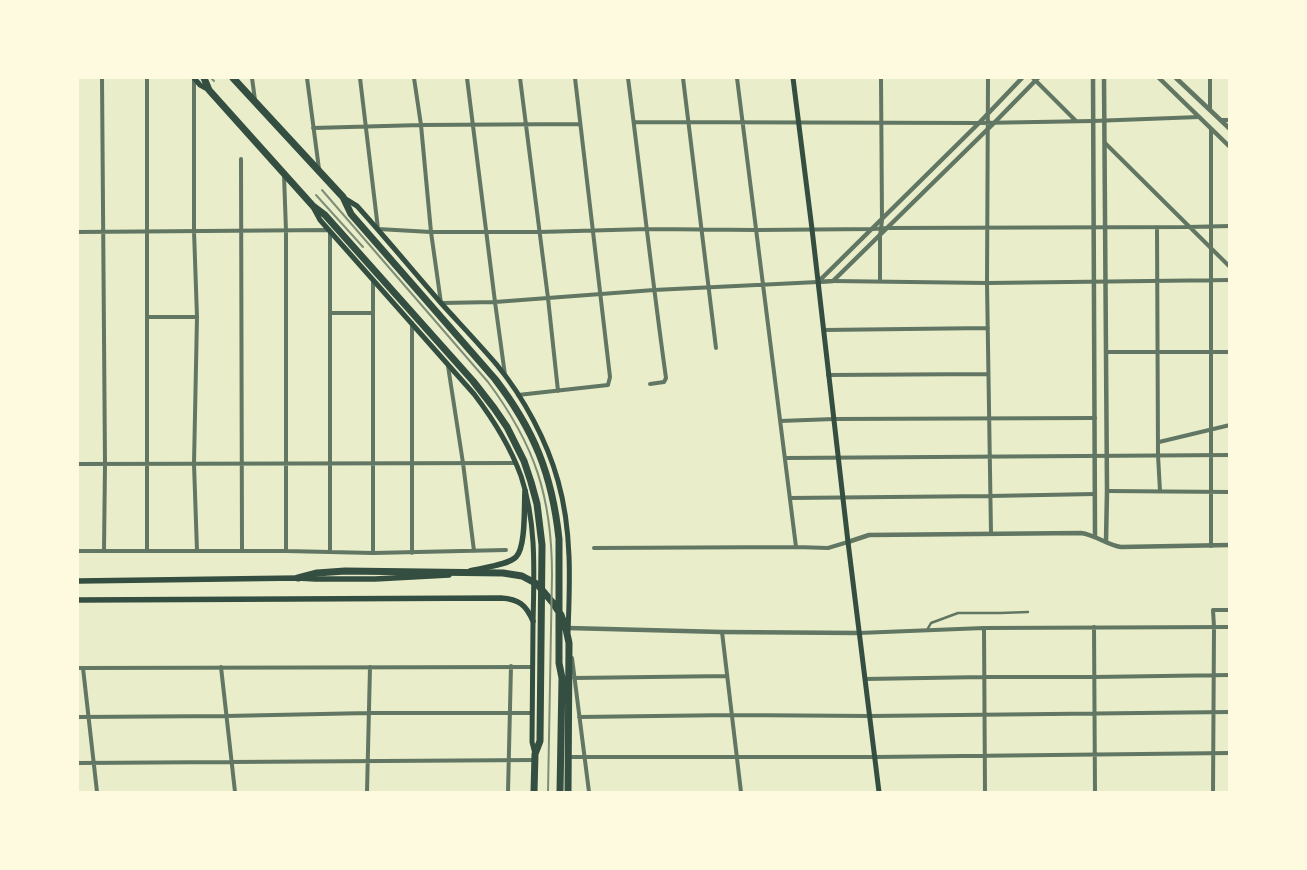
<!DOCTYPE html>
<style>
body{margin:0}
#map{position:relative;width:1307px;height:870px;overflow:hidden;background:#e9edc9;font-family:"Crimson Pro",serif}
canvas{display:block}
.frame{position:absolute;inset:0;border:79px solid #fefae0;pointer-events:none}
</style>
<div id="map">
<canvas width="1307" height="870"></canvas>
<div class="frame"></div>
</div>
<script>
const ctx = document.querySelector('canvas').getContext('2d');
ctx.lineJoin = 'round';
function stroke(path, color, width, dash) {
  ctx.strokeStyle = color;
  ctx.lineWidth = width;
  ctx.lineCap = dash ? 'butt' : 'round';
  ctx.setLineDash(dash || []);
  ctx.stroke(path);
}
const pedestrian = new Path2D(`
 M 927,630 L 931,623 L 958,613 L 1000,613 L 1028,612`);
const minor = new Path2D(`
 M 102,78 L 105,464 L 104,551
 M 194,78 L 194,231 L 197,317 L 194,464 L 197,551
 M 252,78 L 255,100
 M 307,78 L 319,169
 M 360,78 L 378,229 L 431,232 L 539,232 L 648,229 L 757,230 L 873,229 L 888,228 L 1188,227 L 1230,226
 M 414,78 L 421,125 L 431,232 L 441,303 L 495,302 L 654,290 L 818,282
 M 467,78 L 495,302 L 505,375
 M 520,78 L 548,298 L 558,391
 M 628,78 C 641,178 652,278 666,378 L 664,382 L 650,384
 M 683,78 L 716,348
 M 737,78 L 796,547
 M 988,78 L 987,283 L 991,533
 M 1033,78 L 1076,121
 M 1210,110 L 1210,78
 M 1221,120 L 1230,120
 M 634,122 L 979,123 L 1093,121 L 1199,117
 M 313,128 L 421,125 L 580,124
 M 1105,143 L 1230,267
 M 241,159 L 242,551
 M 284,175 L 286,231 L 286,551
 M 1157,227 L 1158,455 L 1160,491
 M 78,232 L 329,230
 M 330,232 L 330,552
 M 833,281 L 987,283 L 1230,280
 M 880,281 L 880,236 L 882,220 L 881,78
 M 331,313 L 373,313
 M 148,317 L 197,317
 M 412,323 L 412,553
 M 824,330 L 988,328
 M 1106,352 L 1230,352
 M 448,366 L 463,463 L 474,551
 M 828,375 L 988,374
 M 518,395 L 608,385 L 610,377 L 575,78
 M 780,421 L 834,419 L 1095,418
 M 1159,442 L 1230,425
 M 785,458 L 1230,455
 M 78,464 L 516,463
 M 1107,491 L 1230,492
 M 790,498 L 990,496 L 1095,494
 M 1211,546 L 1211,130
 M 594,548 L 796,547 L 828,548 L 848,542
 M 78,551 L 286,551 L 373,553 L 506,550
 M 147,551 L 147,78
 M 373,553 L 373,281
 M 1094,627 L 1095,792
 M 984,628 L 985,792
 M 722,632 L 741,792
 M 859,633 L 984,628 L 1230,627
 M 572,658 L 589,792
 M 221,667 L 235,792
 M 78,668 L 533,667
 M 83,668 L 97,792
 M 574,678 L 727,676
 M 865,679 L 984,677 L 1094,677 L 1230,675
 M 78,717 L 226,716 L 369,713 L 532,713
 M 579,717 L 732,715 L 870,716 L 1230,712
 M 570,757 L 875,757 L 1230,753
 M 78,763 L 535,760
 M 367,792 L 370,667
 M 508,792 L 511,666
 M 1213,792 L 1214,627 L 1213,610 L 1230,610`);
const tertiary = new Path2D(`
 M 1093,78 L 1095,536
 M 1104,78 L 1107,491 L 1106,542
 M 1159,78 L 1230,147
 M 1176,78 L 1230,129
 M 818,282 L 833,281 L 995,122 L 1038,78
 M 818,282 L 979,123 L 1022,78
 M 848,542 L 869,535 L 1081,533 C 1096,535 1107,545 1121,547 L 1230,545
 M 568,628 L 722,632 L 859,633`);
const secondary = new Path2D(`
 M 194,78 L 200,85 L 209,90
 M 793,78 L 812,229 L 848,542 L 879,792
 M 344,198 L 357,206 C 386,238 413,271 441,303 C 460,324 479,344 497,365 C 524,398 547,441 558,481 C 572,530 570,582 568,632
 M 313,207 L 320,220 L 474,394 C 493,419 510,446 521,476 C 537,524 534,574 533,624 C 533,663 532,702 532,742 L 535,754`);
const primary = new Path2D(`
 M 470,571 C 482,568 508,565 516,557 C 526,547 524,506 525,491
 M 78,581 L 298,578 L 315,579 L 375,579 L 449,575
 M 78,600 L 501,598 C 519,599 526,605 533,621`);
const motorway = new Path2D(`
 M 204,78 L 209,90 L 313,206 L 325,215 L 473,381 L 494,408 L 507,427 L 524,461 L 531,482 L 537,504 L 542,545 L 540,741 L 535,754 L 534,792
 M 233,78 L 343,197 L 351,214 L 495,379 C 534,430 552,474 559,539 L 559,663 L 562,678 L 560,792
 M 298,578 L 317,573 L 345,571 L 503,573 L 522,576 L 537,584 L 553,603 L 561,615 L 566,629 L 569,643 L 568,792`);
const rail = new Path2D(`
 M 211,78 L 214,81
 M 322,190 L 488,382 C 535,445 552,497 552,575 L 548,792
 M 316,195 L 363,247`);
stroke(pedestrian, '#617663', 2.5);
stroke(minor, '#617663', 4);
stroke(tertiary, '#617663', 4.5);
stroke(secondary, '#344e41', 5);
stroke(primary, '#344e41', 5.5);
stroke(motorway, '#344e41', 7);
stroke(rail, '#7c8e77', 2);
</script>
